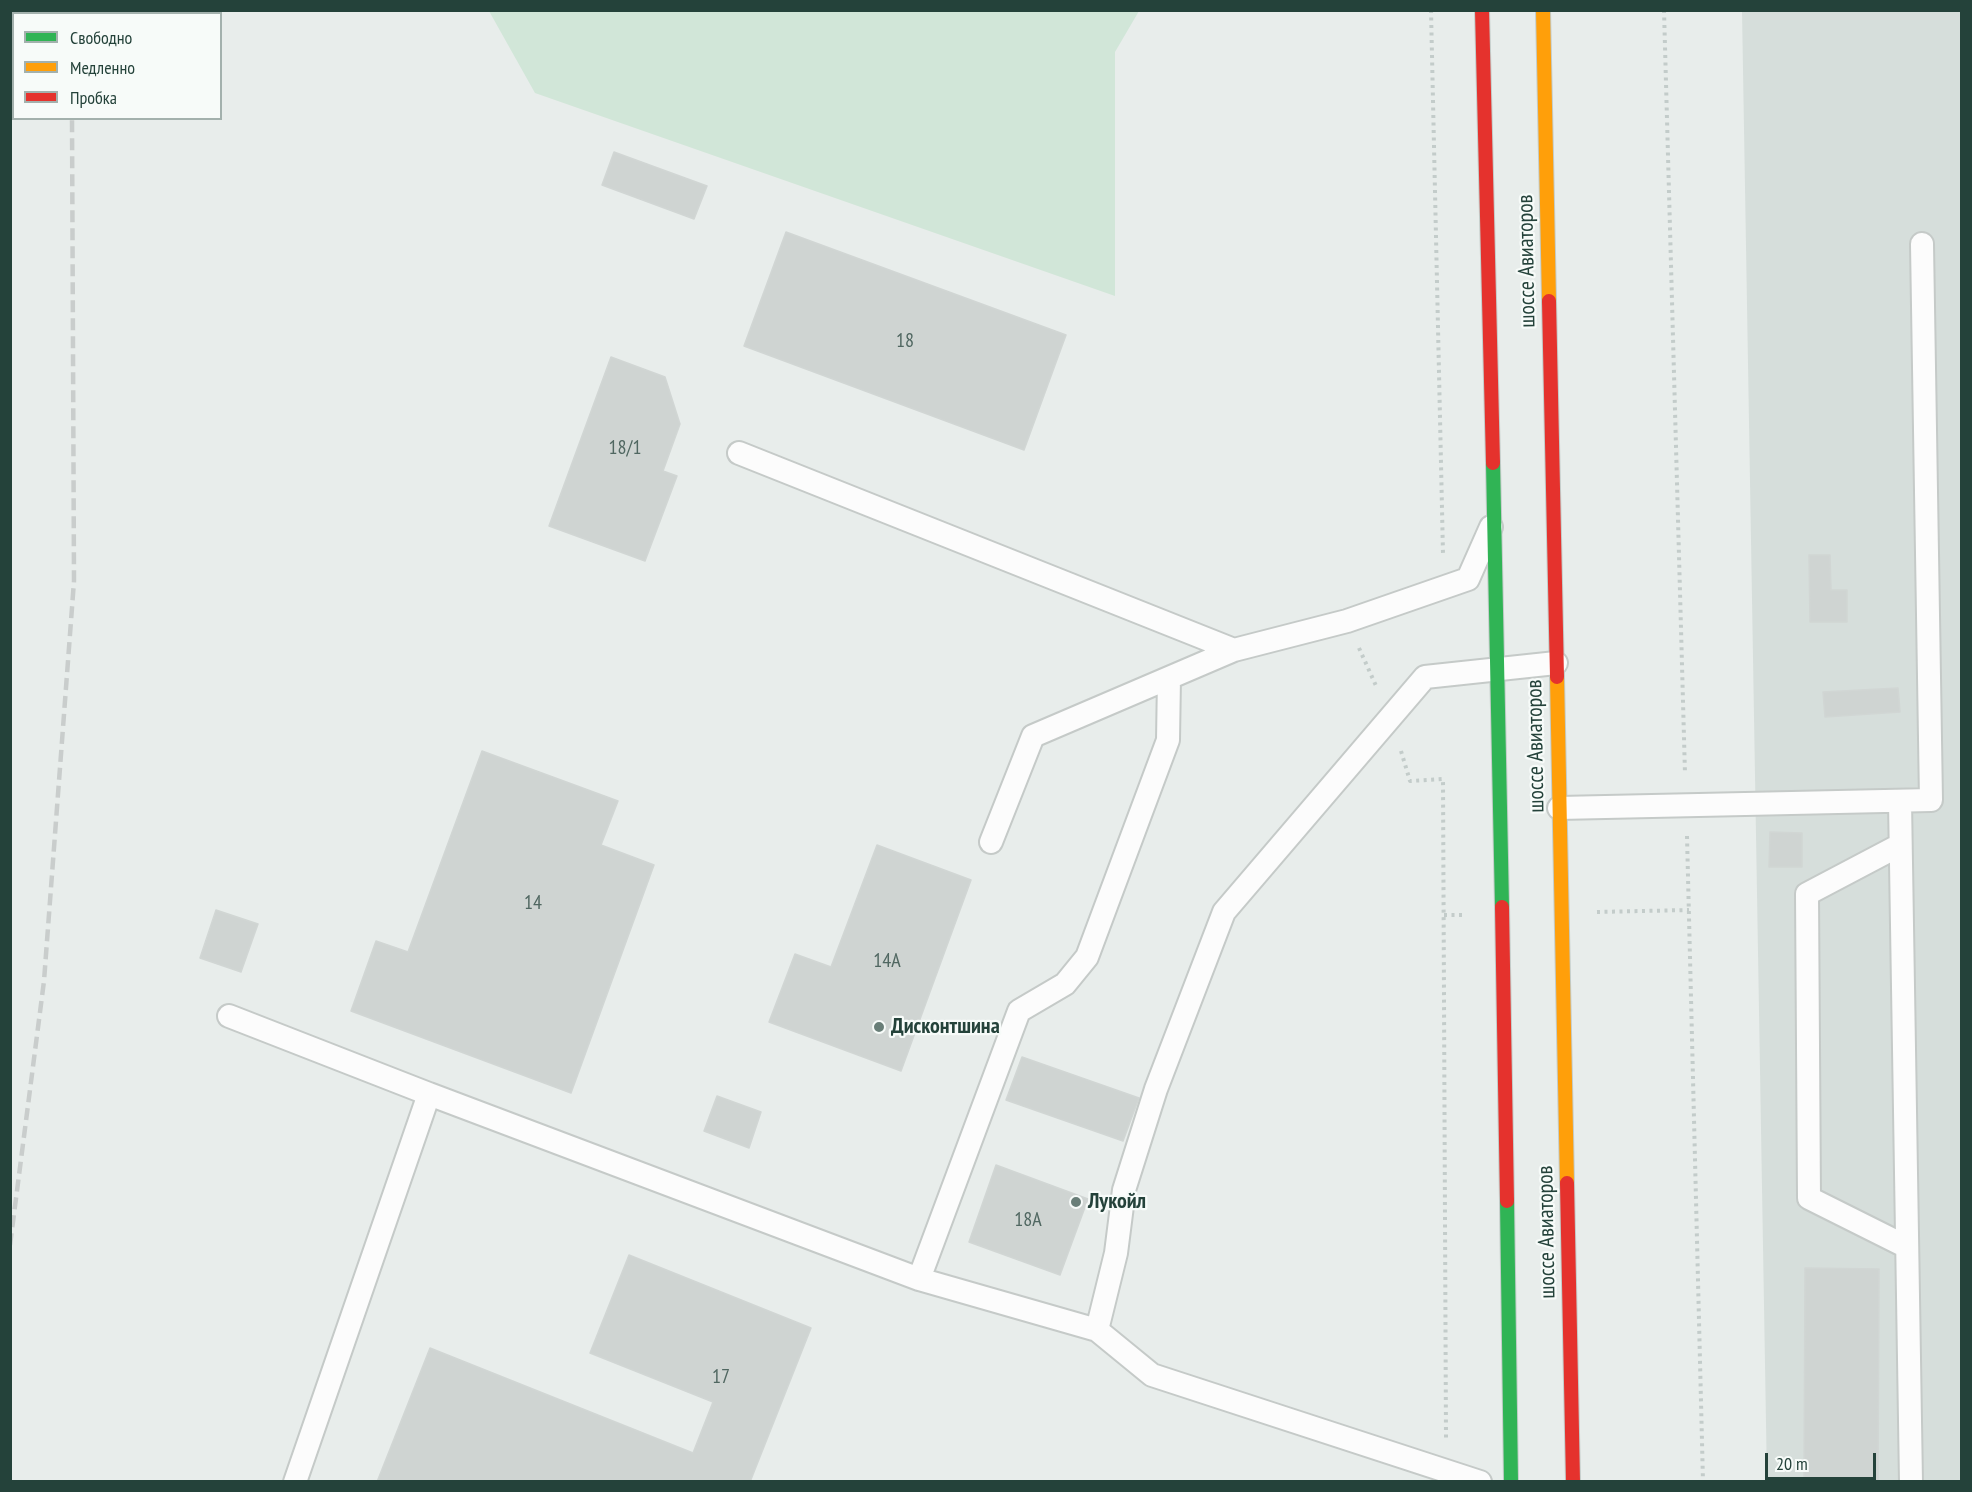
<!DOCTYPE html>
<meta charset="utf-8">
<style>
body{margin:0}
#map{position:relative;width:1972px;height:1492px;overflow:hidden;background:#e8edeb;font-family:"PT Sans Narrow",sans-serif}
canvas{display:block}
.frame{position:absolute;inset:0;border:12px solid #24423a;pointer-events:none}
.legend{position:absolute;left:12px;top:12px;width:210px;height:108px;box-sizing:border-box;background:#f7fbf9;border:2px solid #a3b1ad;margin:0;padding:8px 10px;list-style:none;font-size:18px;color:#24423a}
.legend li{display:flex;align-items:center;gap:12px;height:30px}
.legend b{width:30px;border:2px solid #a3b1ad}
.scale{position:absolute;left:1765px;top:1453px;width:111px;height:27px;box-sizing:border-box;border:3px solid #24423a;border-top:0;padding-left:8px;font-size:18px;line-height:21px;white-space:nowrap;color:#24423a;-webkit-text-stroke:4px #f7fbf9;paint-order:stroke}
</style>
<div id="map">
<canvas width="1972" height="1492"></canvas>
<div class="frame"></div>
<ul class="legend">
<li><b style="height:8px;background:#30b455"></b>Свободно</li>
<li><b style="height:8px;background:#ff9f0a"></b>Медленно</li>
<li><b style="height:8px;background:#e5322d"></b>Пробка</li>
</ul>
<div class="scale">20 m</div>
</div>
<script>
const ctx = document.querySelector('canvas').getContext('2d');
ctx.lineJoin = 'round';
function paint(path, color) {
  ctx.fillStyle = color;
  ctx.fill(path, 'evenodd');
}
function stroke(path, color, width, dash) {
  ctx.strokeStyle = color;
  ctx.lineWidth = width;
  ctx.lineCap = dash ? 'butt' : 'round';
  ctx.setLineDash(dash || []);
  ctx.stroke(path);
}
function label(font, color, halo, rows, align = 'center') {
  ctx.font = font + ' "PT Sans Narrow",sans-serif';
  ctx.lineWidth = 4.5;
  ctx.setLineDash([]);
  ctx.textBaseline = 'middle';
  ctx.strokeStyle = halo;
  ctx.fillStyle = color;
  for (const [text, x, y, turn = 0] of rows) {
    ctx.save();
    ctx.translate(x, y);
    ctx.rotate((+turn || 0) * Math.PI / 180);
    ctx.textAlign = isNaN(turn) ? turn : align;
    if (halo) ctx.strokeText(text, 0, 0);
    ctx.fillText(text, 0, 0);
    ctx.restore();
  }
}
const built = new Path2D(`
 M 1742,11 L 1961,11 L 1961,1481 L 1767,1481 Z`);
const green = new Path2D(`
 M 489,11 L 1139,11 L 1115,52 L 1115,296 L 535,93 Z`);
const building = new Path2D(`
 M 614,152 L 707,186 L 694,219 L 602,185 Z
 M 786,232 L 1066,335 L 1024,450 L 744,346 Z
 M 611,357 L 665,377 L 680,424 L 663,471 L 677,476 L 645,561 L 549,526 Z
 M 1809,555 L 1830,555 L 1831,590 L 1847,590 L 1847,622 L 1810,622 Z
 M 1898,688 L 1900,712 L 1825,717 L 1823,692 Z
 M 482,751 L 618,801 L 601,845 L 654,865 L 571,1093 L 351,1011 L 376,941 L 408,952 Z
 M 1770,832 L 1802,833 L 1802,867 L 1769,867 Z
 M 877,845 L 971,880 L 901,1071 L 769,1022 L 795,954 L 831,967 Z
 M 216,910 L 258,924 L 241,972 L 200,958 Z
 M 1022,1057 L 1139,1098 L 1123,1141 L 1006,1100 Z
 M 717,1096 L 761,1112 L 749,1148 L 704,1131 Z
 M 996,1165 L 1088,1199 L 1060,1275 L 969,1242 Z
 M 629,1255 L 811,1328 L 750,1482 L 377,1482 L 430,1348 L 693,1453 L 713,1402 L 590,1353 Z
 M 1805,1268 L 1879,1269 L 1878,1482 L 1804,1482 Z`);
const path = new Path2D(`
 M 1431,10 L 1443,554 L 1441,555
 M 1664,10 L 1685,774
 M 1359,648 L 1377,688
 M 1401,751 L 1410,781 L 1443,779 L 1446,1439
 M 1687,836 L 1703,1482
 M 1597,912 L 1689,910
 M 1444,915 L 1466,915`);
const lane = new Path2D(`
 M 739,453 L 1234,650 L 1347,621 L 1468,579 L 1491,527
 M 1900,801 L 1911,1482
 M 1559,808 L 1931,800 L 1922,244
 M 991,842 L 1033,736 L 1234,650
 M 1900,845 L 1807,894 L 1809,1198 L 1907,1247
 M 229,1016 L 429,1094
 M 919,1279 L 1019,1011 L 1065,984 L 1087,957 L 1168,740 L 1169,678
 M 295,1482 L 429,1094 L 919,1279 L 1097,1330
 M 1480,1482 L 1152,1375 L 1097,1330 L 1116,1253 L 1124,1190 L 1156,1089 L 1224,912 L 1425,677 L 1556,663`);
const fast = new Path2D(`
 M 1493,463 L 1502,907
 M 1507,1201 L 1511,1482`);
const slow = new Path2D(`
 M 1543,10 L 1549,301
 M 1557,677 L 1567,1183`);
const jam = new Path2D(`
 M 1482,10 L 1493,463
 M 1549,301 L 1557,677
 M 1502,907 L 1507,1201
 M 1567,1183 L 1573,1482`);
const rail = new Path2D(`
 M 72,10 L 72,14
 M 10,1245 L 44,981 L 74,581 L 72,118`);
const markers = [
 [879,1027,6,"#697e78"],
 [1076,1202,6,"#697e78"]
];
const numberNames = [
 ["18",905,341],
 ["18/1",625,448],
 ["14",533,903],
 ["14А",887,961],
 ["18А",1028,1220],
 ["17",721,1377]
];
const streetNames = [
 ["шоссе Авиаторов",1527,261,-91],
 ["шоссе Авиаторов",1536,746,-91],
 ["шоссе Авиаторов",1547,1232,-91]
];
const poiNames = [
 ["Дисконтшина",891,1027],
 ["Лукойл",1088,1202]
];
paint(built, '#d6dedb');
paint(green, '#d1e6d8');
paint(building, '#cfd4d2');
stroke(building, '#d1d6d4', 1.5);
stroke(lane, '#c5cac8', 26);
stroke(fast, '#c3ccc9', 16);
stroke(slow, '#c3ccc9', 16);
stroke(jam, '#c3ccc9', 16);
stroke(path, '#c3ccca', 4, [3, 4.5]);
stroke(lane, '#fcfcfc', 22);
stroke(fast, '#30b455', 14);
stroke(slow, '#ff9f0a', 14);
stroke(jam, '#e5322d', 14);
stroke(rail, '#c9cdcc', 4.5, [12, 6]);
for (const [x, y, r, color] of markers) {
  const dot = new Path2D();
  dot.arc(x, y, r, 0, 2 * Math.PI);
  ctx.fillStyle = color;
  ctx.fill(dot);
  stroke(dot, '#f7fbf9', 2);
}
label('20px', '#506761', null, numberNames);
label('22px', '#24423a', '#f7fbf9', streetNames);
label('bold 22px', '#24423a', '#f7fbf9', poiNames, 'left');
</script>
